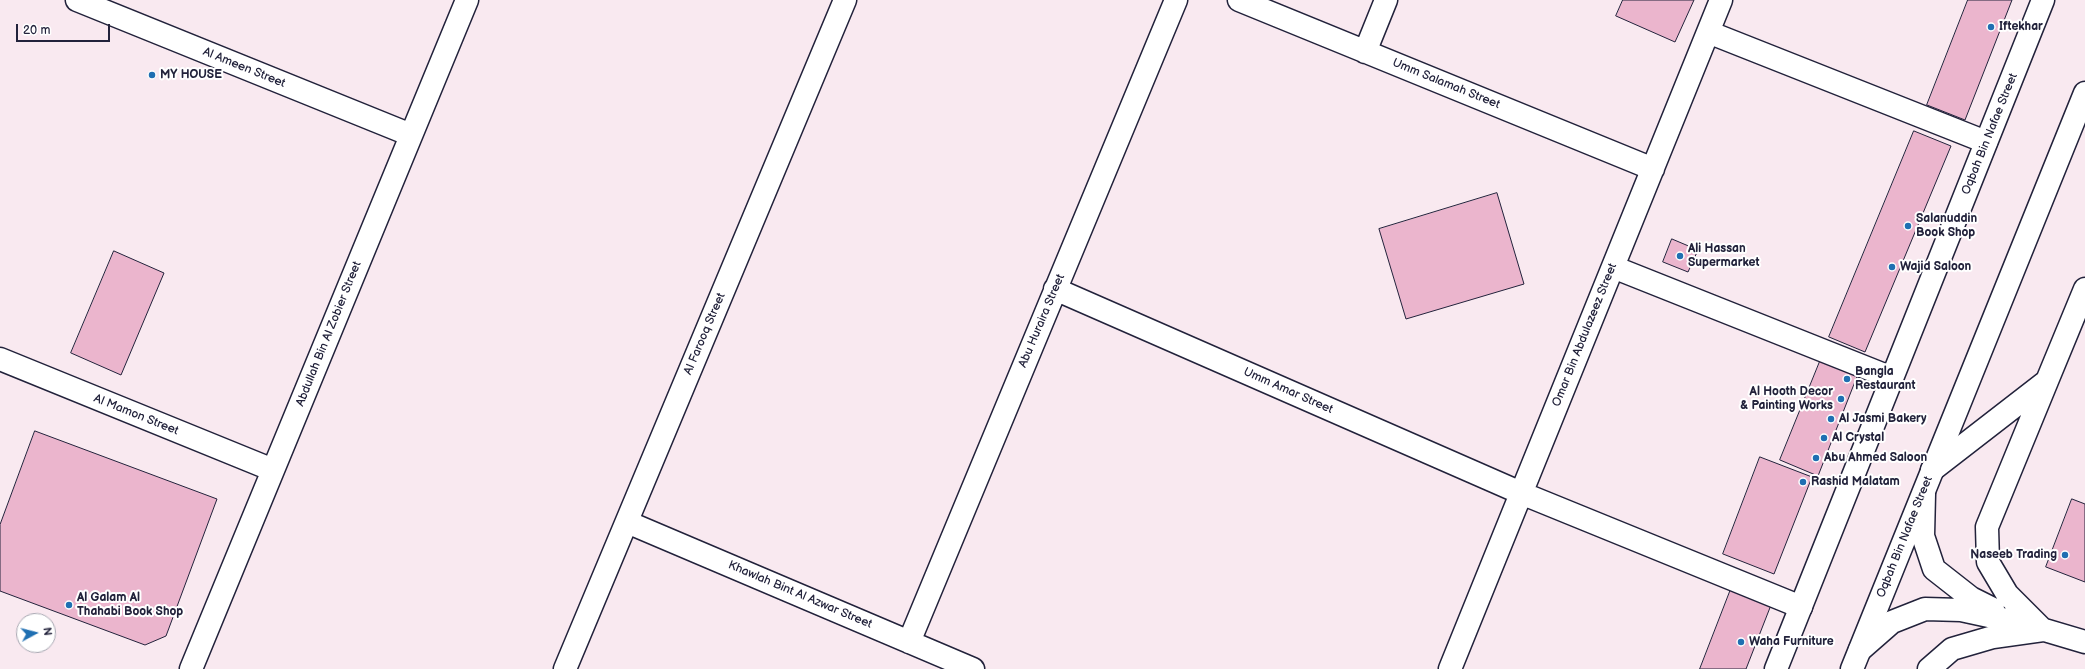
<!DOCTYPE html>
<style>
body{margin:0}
#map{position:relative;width:2085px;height:669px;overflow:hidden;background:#f9e9f0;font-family:"Balsamiq Sans",sans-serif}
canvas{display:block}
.north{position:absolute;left:16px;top:613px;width:40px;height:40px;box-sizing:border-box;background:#fff;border:1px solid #a7a7b1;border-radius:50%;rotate:83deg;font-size:11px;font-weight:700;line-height:16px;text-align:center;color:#22223b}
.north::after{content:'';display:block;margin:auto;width:14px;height:18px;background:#1f6fb2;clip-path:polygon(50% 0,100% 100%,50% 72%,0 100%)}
.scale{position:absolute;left:16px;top:24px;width:94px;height:18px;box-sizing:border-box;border:2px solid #22223b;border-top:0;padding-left:5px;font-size:12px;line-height:14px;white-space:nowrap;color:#22223b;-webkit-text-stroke:3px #fff;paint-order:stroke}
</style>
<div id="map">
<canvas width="2085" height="669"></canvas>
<div class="north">N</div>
<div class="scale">20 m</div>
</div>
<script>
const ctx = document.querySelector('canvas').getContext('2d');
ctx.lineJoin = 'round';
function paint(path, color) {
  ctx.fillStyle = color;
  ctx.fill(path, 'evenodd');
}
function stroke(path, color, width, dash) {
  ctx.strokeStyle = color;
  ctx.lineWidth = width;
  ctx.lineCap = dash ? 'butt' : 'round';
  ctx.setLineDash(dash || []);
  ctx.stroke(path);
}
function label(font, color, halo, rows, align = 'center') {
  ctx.font = font + ' "Balsamiq Sans",sans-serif';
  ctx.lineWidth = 4;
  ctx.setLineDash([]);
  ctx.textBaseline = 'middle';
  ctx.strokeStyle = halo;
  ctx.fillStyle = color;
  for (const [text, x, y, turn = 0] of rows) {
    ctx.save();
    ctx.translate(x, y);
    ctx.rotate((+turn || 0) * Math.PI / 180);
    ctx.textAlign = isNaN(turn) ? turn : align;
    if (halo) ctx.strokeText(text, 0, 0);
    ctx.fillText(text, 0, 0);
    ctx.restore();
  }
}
const building = new Path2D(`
 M 1623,0 L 1694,0 L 1675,42 L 1616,16 Z
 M 1968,0 L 2012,0 L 1965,120 L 1927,105 Z
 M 1914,131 L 1951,146 L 1865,352 L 1829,337 Z
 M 1497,193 L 1524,284 L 1406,319 L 1379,229 Z
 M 1672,239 L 1698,250 L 1688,272 L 1663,262 Z
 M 114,251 L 164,273 L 121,375 L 71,353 Z
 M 1821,359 L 1858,374 L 1818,476 L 1780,460 Z
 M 35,431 L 217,499 L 166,636 L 145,645 L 0,591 L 0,525 Z
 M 1760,457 L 1812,477 L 1774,574 L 1723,554 Z
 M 2072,499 L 2085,504 L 2085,582 L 2046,567 Z
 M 1731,589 L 1771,605 L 1746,669 L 1700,669 Z`);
const minor = new Path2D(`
 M 77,0 L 411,135
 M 1239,0 L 1653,169
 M 1708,32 L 1986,142
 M 1365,52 L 1386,0
 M 1613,267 L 1892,378
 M 1055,289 L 1521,493 L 1801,607
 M 0,359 L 273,470
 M 1932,470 L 2047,381 L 2085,289
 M 1924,494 L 1923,536 L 1934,569 L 1971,598 L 1993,609
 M 627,522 L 973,669
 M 909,642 L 1176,0
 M 1860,650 L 1892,622 L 1925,609 L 1961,610 L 2021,623 L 2085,642
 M 191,669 L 467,0
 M 565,669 L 845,0
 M 1450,669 L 1721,0
 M 1929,669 L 1952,649 L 1993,637 L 2043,630 L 2007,594 L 1988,562 L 1987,527 L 2047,381`);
const major = new Path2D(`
 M 1776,669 L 2043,0
 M 1852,669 L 2085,93`);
const markers = [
 [1991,27,4,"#1f6fb2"],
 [152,75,4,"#1f6fb2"],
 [1908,226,4,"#1f6fb2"],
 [1680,256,4,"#1f6fb2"],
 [1892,267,4,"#1f6fb2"],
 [1847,379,4,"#1f6fb2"],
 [1841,399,4,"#1f6fb2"],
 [1831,419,4,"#1f6fb2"],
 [1824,438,4,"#1f6fb2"],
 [1816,458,4,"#1f6fb2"],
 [1803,482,4,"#1f6fb2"],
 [2065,555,4,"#1f6fb2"],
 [69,605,4,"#1f6fb2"],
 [1741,642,4,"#1f6fb2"]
];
const poiNames = [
 ["Iftekhar",1999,27],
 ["MY HOUSE",160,75],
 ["Salanuddin",1916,219],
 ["Book Shop",1916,233],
 ["Ali Hassan",1688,249],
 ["Supermarket",1688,263],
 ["Wajid Saloon",1900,267],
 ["Bangla",1855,372],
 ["Restaurant",1855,386],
 ["Al Hooth Decor",1833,392,"right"],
 ["& Painting Works",1833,406,"right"],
 ["Al Jasmi Bakery",1839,419],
 ["Al Crystal",1832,438],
 ["Abu Ahmed Saloon",1824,458],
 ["Rashid Malatam",1811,482],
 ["Naseeb Trading",2057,555,"right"],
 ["Al Galam Al",77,598],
 ["Thahabi Book Shop",77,612],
 ["Waha Furniture",1749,642]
];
const streetNames = [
 ["Al Ameen Street",244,68,22],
 ["Umm Salamah Street",1446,84,22],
 ["Oqbah Bin Nafae Street",1990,134,-68],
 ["Abu Huraira Street",1042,321,-67],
 ["Abdullah Bin Al Zobier Street",329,334,-68],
 ["Al Farooq Street",705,334,-67],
 ["Omar Bin Abdulazeez Street",1585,335,-68],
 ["Umm Amar Street",1288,391,24],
 ["Al Mamon Street",136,415,22],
 ["Oqbah Bin Nafae Street",1905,537,-68],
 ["Khawlah Bint Al Azwar Street",800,595,23]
];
paint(building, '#ebb5cd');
stroke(building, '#22223b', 1);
stroke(minor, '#22223b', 25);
stroke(major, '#22223b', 25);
stroke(minor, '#fff', 22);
stroke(major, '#fff', 22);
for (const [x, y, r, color] of markers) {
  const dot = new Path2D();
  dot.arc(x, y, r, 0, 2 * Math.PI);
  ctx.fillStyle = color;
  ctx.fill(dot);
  stroke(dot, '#fff', 1.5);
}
label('bold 12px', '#22223b', '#fff', poiNames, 'left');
label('12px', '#22223b', '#fff', streetNames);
</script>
